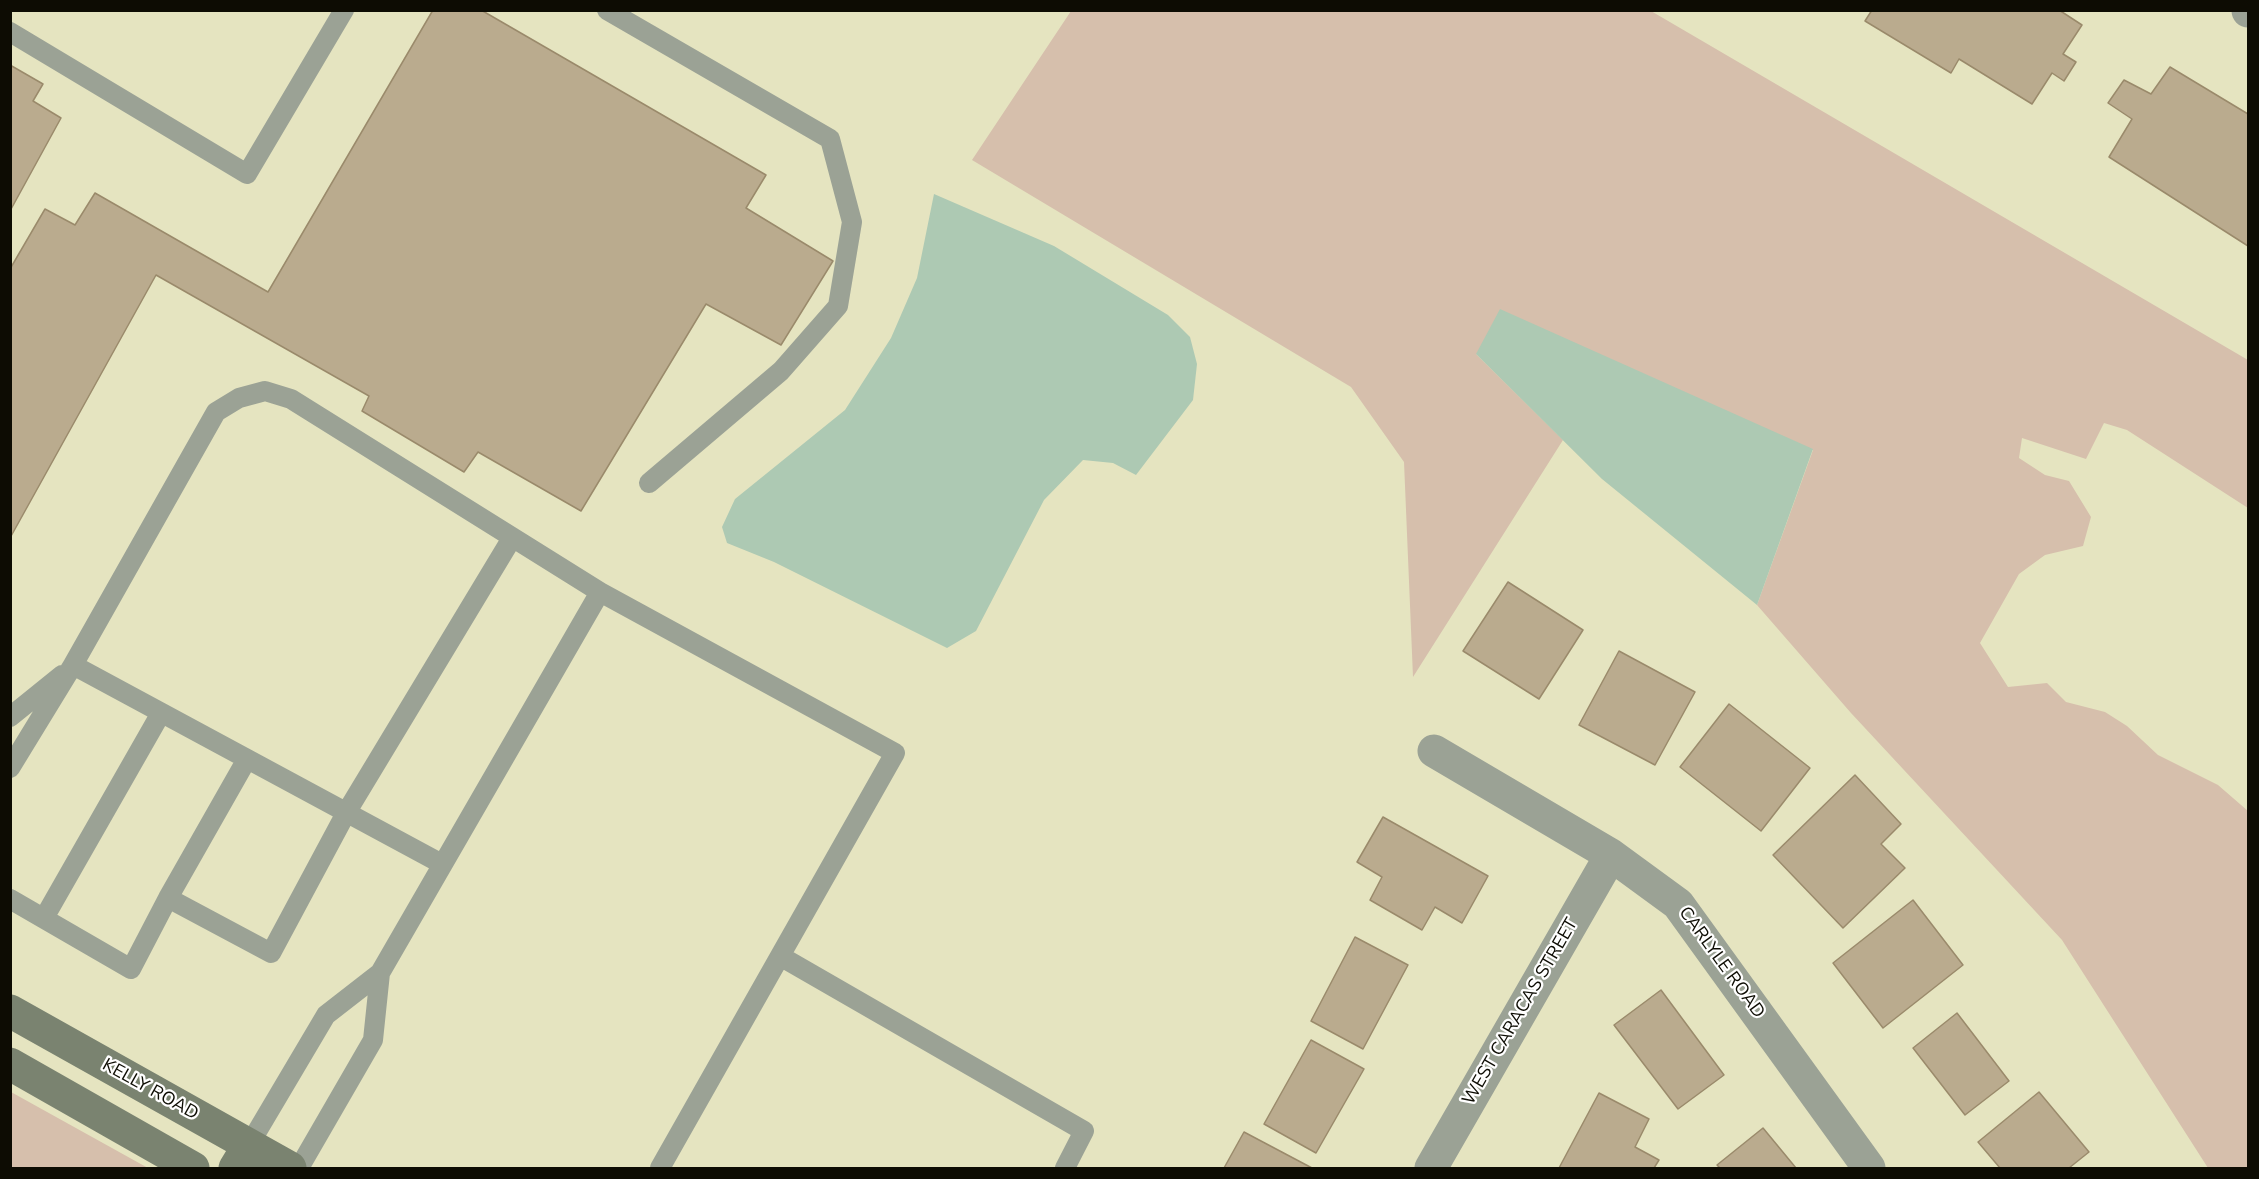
<!DOCTYPE html>
<style>
body{margin:0}
#map{position:relative;width:2259px;height:1179px;overflow:hidden;background:#e5e4c0;font-family:"Nunito Sans",sans-serif}
canvas{display:block}
.frame{position:absolute;inset:0;border:12px solid #0d0c03;pointer-events:none}
</style>
<div id="map">
<canvas width="2259" height="1179"></canvas>
<div class="frame"></div>
</div>
<script>
const ctx = document.querySelector('canvas').getContext('2d');
ctx.lineJoin = 'round';
function paint(path, color) {
  ctx.fillStyle = color;
  ctx.fill(path, 'evenodd');
}
function stroke(path, color, width, dash) {
  ctx.strokeStyle = color;
  ctx.lineWidth = width;
  ctx.lineCap = dash ? 'butt' : 'round';
  ctx.setLineDash(dash || []);
  ctx.stroke(path);
}
function label(font, color, halo, rows, align = 'center') {
  ctx.font = font + ' "Nunito Sans",sans-serif';
  ctx.lineWidth = 4.5;
  ctx.setLineDash([]);
  ctx.textBaseline = 'middle';
  ctx.strokeStyle = halo;
  ctx.fillStyle = color;
  for (const [text, x, y, turn = 0] of rows) {
    ctx.save();
    ctx.translate(x, y);
    ctx.rotate((+turn || 0) * Math.PI / 180);
    ctx.textAlign = isNaN(turn) ? turn : align;
    if (halo) ctx.strokeText(text, 0, 0);
    ctx.fillText(text, 0, 0);
    ctx.restore();
  }
}
const green = new Path2D(`
 M 1071,11 L 1651,11 L 2248,360 L 2248,508 L 2127,430 L 2104,423 L 2086,459 L 2022,438 L 2019,458 L 2045,475 L 2069,481 L 2091,517 L 2083,546 L 2045,555 L 2019,574 L 1980,643 L 2008,687 L 2047,683 L 2066,702 L 2105,712 L 2127,726 L 2158,755 L 2218,785 L 2248,811 L 2248,1168 L 2208,1168 L 2062,940 L 1851,713 L 1757,605 L 1813,450 L 1476,354 L 1563,440 L 1413,677 L 1404,462 L 1351,387 L 972,160 Z
 M 11,1092 L 148,1168 L 11,1168 Z`);
const water = new Path2D(`
 M 934,194 L 1054,246 L 1168,315 L 1190,337 L 1197,364 L 1193,400 L 1136,475 L 1113,463 L 1083,460 L 1044,500 L 976,631 L 947,648 L 774,562 L 727,543 L 722,527 L 735,499 L 845,410 L 891,338 L 917,278 Z
 M 1500,309 L 1813,449 L 1757,605 L 1602,479 L 1476,354 Z`);
const building = new Path2D(`
 M 433,10 L 481,10 L 766,175 L 746,208 L 833,261 L 781,345 L 706,304 L 581,511 L 478,452 L 464,472 L 362,411 L 369,396 L 156,275 L 10,538 L 10,269 L 45,209 L 75,225 L 95,193 L 268,292 Z
 M 1872,10 L 2059,10 L 2082,25 L 2063,54 L 2076,62 L 2064,81 L 2052,73 L 2032,104 L 1959,59 L 1951,73 L 1865,21 Z
 M 10,65 L 43,84 L 33,101 L 61,118 L 10,211 Z
 M 2170,67 L 2248,114 L 2248,246 L 2109,157 L 2132,119 L 2108,103 L 2124,80 L 2151,94 Z
 M 1508,582 L 1583,630 L 1539,699 L 1463,651 Z
 M 1619,651 L 1695,692 L 1655,765 L 1579,725 Z
 M 1729,704 L 1810,768 L 1761,831 L 1680,767 Z
 M 1855,775 L 1901,824 L 1881,844 L 1905,868 L 1843,928 L 1773,855 Z
 M 1383,817 L 1488,876 L 1462,923 L 1435,907 L 1422,930 L 1370,900 L 1382,877 L 1357,862 Z
 M 1913,900 L 1963,965 L 1883,1028 L 1833,963 Z
 M 1355,937 L 1408,965 L 1363,1049 L 1311,1021 Z
 M 1661,990 L 1724,1075 L 1678,1109 L 1614,1025 Z
 M 1957,1013 L 2009,1081 L 1965,1115 L 1913,1048 Z
 M 1311,1040 L 1364,1069 L 1316,1153 L 1264,1124 Z
 M 2039,1092 L 2089,1152 L 2069,1168 L 2000,1168 L 1978,1142 Z
 M 1599,1093 L 1649,1119 L 1635,1147 L 1659,1160 L 1654,1168 L 1559,1168 Z
 M 1763,1128 L 1796,1168 L 1720,1168 L 1717,1165 Z
 M 1244,1132 L 1312,1168 L 1224,1168 Z`);
const lane = new Path2D(`
 M 607,10 L 830,139 L 852,222 L 838,306 L 781,371 L 649,483
 M 10,32 L 247,174 L 344,10
 M 10,717 L 62,675
 M 10,768 L 73,665
 M 442,864 L 73,665 L 216,412 L 239,398 L 265,391 L 291,399 L 600,592
 M 168,898 L 247,759
 M 10,899 L 131,969 L 168,898 L 271,953 L 346,813 L 512,538
 M 44,918 L 161,713
 M 780,956 L 1084,1131 L 1065,1168
 M 249,1145 L 326,1015 L 380,973 L 600,592 L 895,753 L 660,1168
 M 299,1168 L 373,1040 L 380,973`);
const street = new Path2D(`
 M 2248,10 L 2248,11
 M 1434,751 L 1611,855 L 1678,904 L 1869,1168
 M 1431,1168 L 1611,855`);
const secondary = new Path2D(`
 M 10,1011 L 290,1168
 M 10,1064 L 193,1168
 M 235,1168 L 249,1145`);
const streetNames = [
 ["CARLYLE ROAD",1721,963,54],
 ["WEST CARACAS STREET",1521,1012,-60],
 ["KELLY ROAD",150,1090,29]
];
paint(green, '#d6bfac');
paint(water, '#adc9b3');
paint(building, '#baab8e');
stroke(building, '#9a8a6b', 1.5);
stroke(lane, '#9ba295', 20);
stroke(street, '#9ba295', 33);
stroke(secondary, '#7a8370', 33);
label('18px', '#0d0c03', '#fff', streetNames);
</script>
